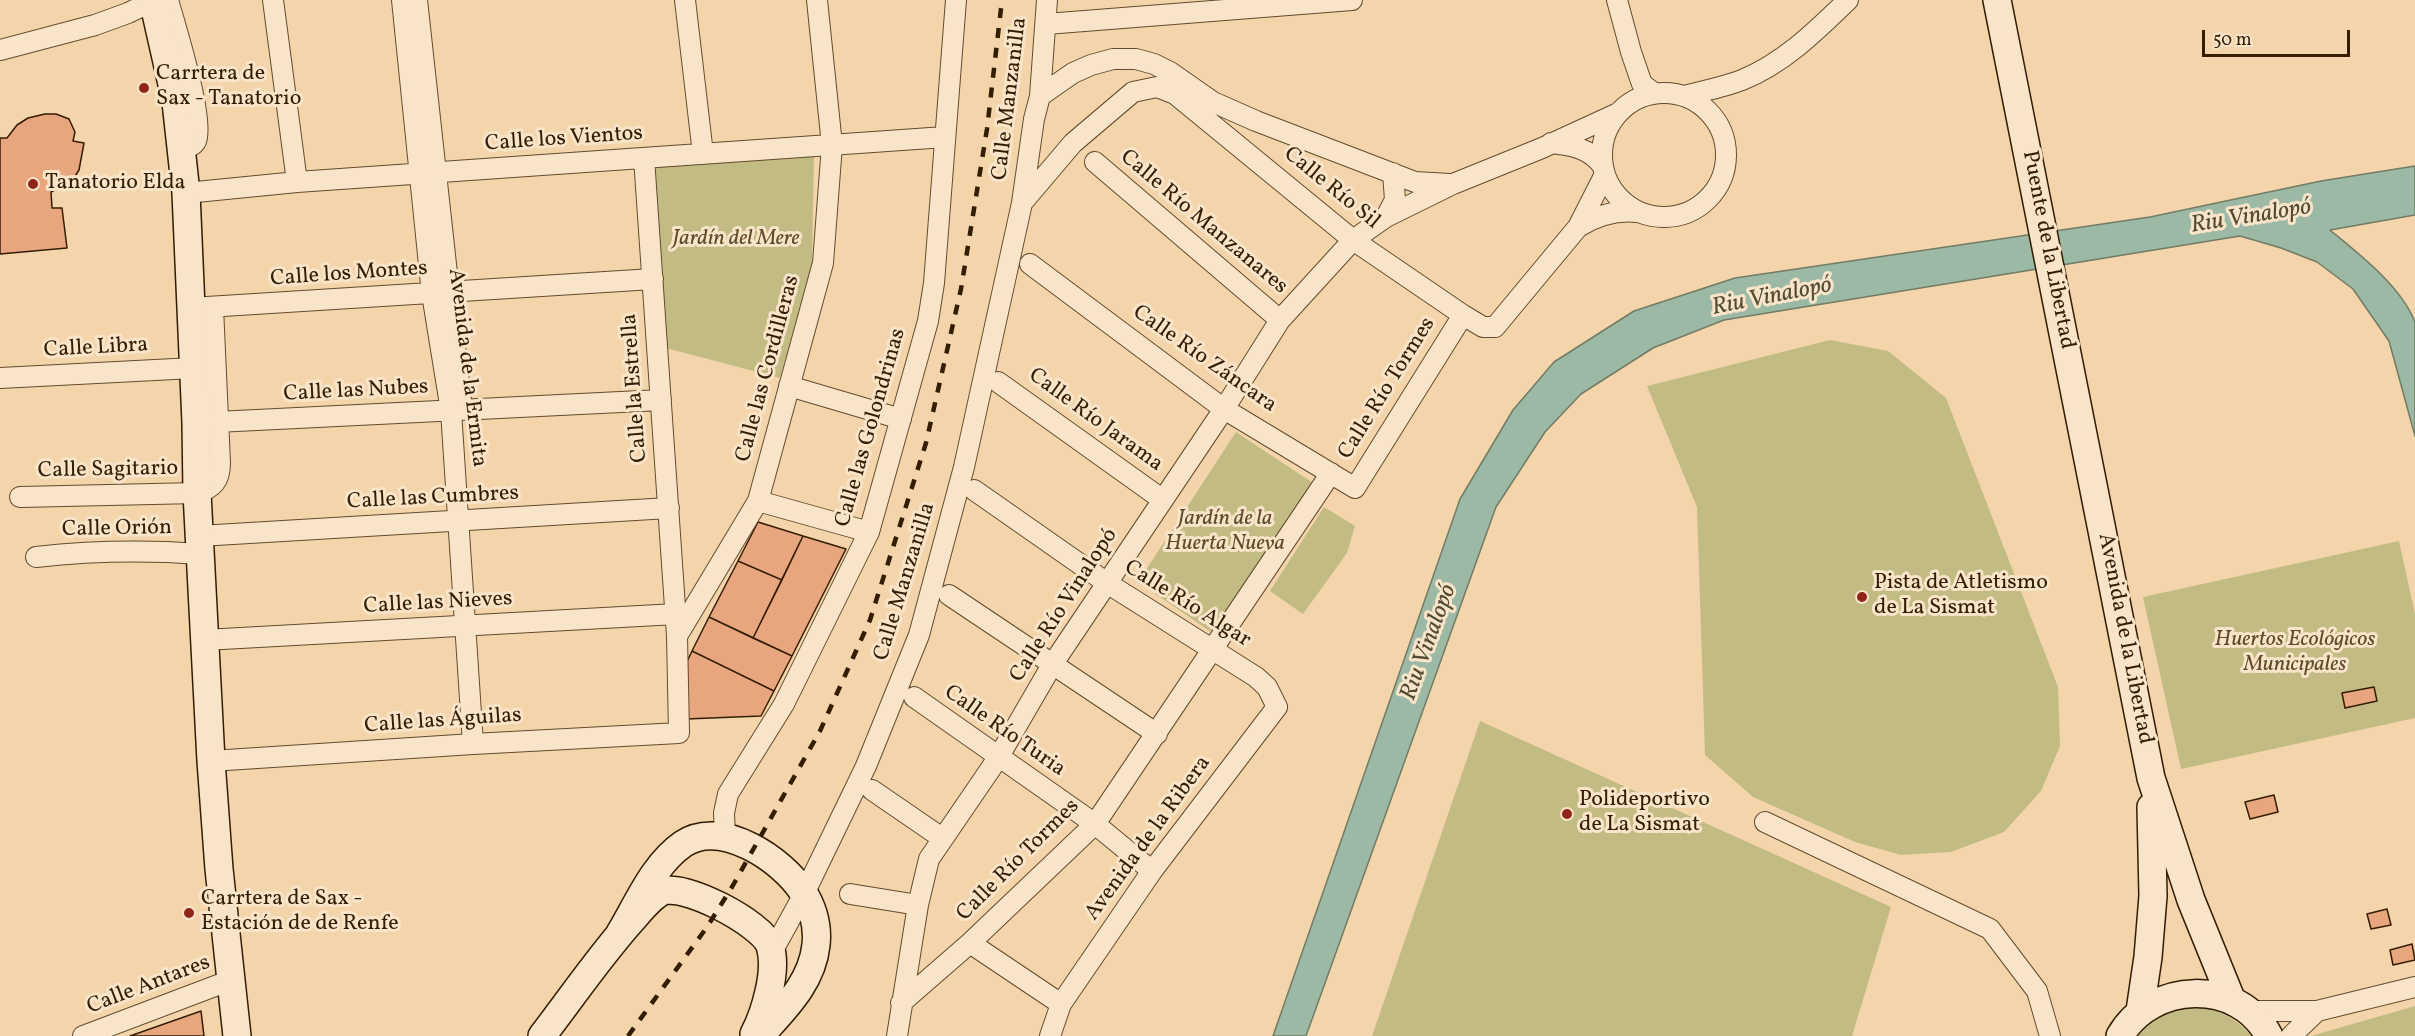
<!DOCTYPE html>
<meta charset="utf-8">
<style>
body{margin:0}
#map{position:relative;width:2415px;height:1036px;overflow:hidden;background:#f4d5ab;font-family:Vollkorn,serif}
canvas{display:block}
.scale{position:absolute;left:2202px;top:30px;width:148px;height:27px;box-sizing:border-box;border:3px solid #331d03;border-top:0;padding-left:8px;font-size:18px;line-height:21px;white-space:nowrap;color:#331d03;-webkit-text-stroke:4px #f8e4c8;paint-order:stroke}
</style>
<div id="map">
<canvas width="2415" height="1036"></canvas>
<div class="scale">50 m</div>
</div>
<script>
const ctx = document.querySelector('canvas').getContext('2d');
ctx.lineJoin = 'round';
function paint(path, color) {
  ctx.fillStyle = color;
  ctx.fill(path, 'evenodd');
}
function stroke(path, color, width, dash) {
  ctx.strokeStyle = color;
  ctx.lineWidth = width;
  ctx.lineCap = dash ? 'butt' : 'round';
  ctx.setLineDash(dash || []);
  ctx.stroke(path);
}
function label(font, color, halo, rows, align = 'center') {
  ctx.font = font + ' Vollkorn,serif';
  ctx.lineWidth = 6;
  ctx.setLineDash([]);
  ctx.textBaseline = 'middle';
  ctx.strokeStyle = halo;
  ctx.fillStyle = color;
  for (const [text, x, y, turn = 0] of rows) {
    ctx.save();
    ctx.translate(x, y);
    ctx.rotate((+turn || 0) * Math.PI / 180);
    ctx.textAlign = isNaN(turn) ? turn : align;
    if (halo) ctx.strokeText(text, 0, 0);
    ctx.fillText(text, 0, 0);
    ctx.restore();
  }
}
const green = new Path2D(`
 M 814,155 L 812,264 L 780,378 L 666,348 L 655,166 Z
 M 1830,340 L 1888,351 L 1946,398 L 2058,687 L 2060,746 L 2041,791 L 2004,832 L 1951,852 L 1901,855 L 1855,842 L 1753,797 L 1705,755 L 1697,507 L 1647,386 Z
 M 1236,432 L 1313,483 L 1214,634 L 1138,582 Z
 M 1324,507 L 1355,526 L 1347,553 L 1303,614 L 1270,591 Z
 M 2399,541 L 2415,614 L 2415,718 L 2181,769 L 2143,597 Z
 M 1480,721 L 1891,907 L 1852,1036 L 1372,1036 Z
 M 2199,1006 C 2221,1012 2237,1018 2251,1036 L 2136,1036 C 2155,1014 2171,1009 2199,1006 Z
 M 2415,1006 L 2415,1036 L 2311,1036 Z`);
const water = new Path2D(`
 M 2415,166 L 2415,215 L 2330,230 C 2359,254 2401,286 2415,322 L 2415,436 L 2389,341 L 2353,289 L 2317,262 L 2281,248 L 2240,236 L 1724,320 L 1653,348 L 1581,394 L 1545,432 L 1496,507 L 1306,1036 L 1273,1036 L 1460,499 L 1513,410 L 1554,362 L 1634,311 L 1735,278 L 2150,217 L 2321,181 Z`);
const building = new Path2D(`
 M 45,114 L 56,114 L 69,119 L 75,132 L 73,141 L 84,143 L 79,170 L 72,181 L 51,192 L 52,208 L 62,208 L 67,248 L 0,254 L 0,138 L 7,138 L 17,125 L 28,118 Z
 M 758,522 L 803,536 L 782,580 L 738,561 Z
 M 803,536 L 846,549 L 792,656 L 753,638 Z
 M 738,561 L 782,580 L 753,638 L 709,617 Z
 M 709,617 L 792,656 L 774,691 L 692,651 Z
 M 692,651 L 774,691 L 761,716 L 686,719 L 684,668 Z
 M 2374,687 L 2377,701 L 2345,708 L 2342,693 Z
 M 2274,795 L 2278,812 L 2250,819 L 2245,802 Z
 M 2387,909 L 2391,925 L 2371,929 L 2367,914 Z
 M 2412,944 L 2415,960 L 2393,965 L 2390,950 Z
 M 201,1011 L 204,1036 L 130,1036 Z`);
const street = new Path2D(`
 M 168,0 C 175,25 205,120 196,141 C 193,147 186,147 180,149
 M 273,0 L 297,182
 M 402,0 L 432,294 L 451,411 L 473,744
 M 417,0 L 462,410
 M 685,0 L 703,154
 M 1617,0 L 1631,52 L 1642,84 L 1654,93
 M 1046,24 L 1352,0
 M 0,50 L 95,25 L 128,13 L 155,0
 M1602 155a62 62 0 1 1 124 0a62 62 0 1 1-124 0Z
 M 1040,96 L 1073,73 L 1091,65 L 1113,59 L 1136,59 L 1154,64 L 1170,72 L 1213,102 L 1256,121 L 1415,182 L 1450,184
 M 1684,96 C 1703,91 1724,87 1742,80 C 1784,63 1816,31 1848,0
 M 1551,143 C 1571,145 1589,148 1602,165
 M 644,158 L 677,636 L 758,501 L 823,263 L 832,145 L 817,0
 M 1095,162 L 1280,320
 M 186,193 L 297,182 L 945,137
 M 1022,203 L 1073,143 L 1133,92 L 1157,87 L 1175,94 L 1353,240 L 1463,315 L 1483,327 L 1495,327 L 1578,227 L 1604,176
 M 1386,217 L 1395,200 L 1393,173
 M 1578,227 C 1596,216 1616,210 1637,212
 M 1030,264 L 1224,409 L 1355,488 L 1463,315
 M 191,308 L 653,279
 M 0,378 L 194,368
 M 998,382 L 1163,500
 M 789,386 L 901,419
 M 196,423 L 661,400
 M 974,490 L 1107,583 L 1256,677 L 1267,687 L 1277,707 L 1152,871 L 1061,1004 L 1050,1036
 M 20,497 L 197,493 C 213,488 220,481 220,463 L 213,307
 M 758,501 L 869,532
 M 199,536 L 669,508
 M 36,557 C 91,551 145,550 200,554
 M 949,595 L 1157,734
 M 204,640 L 676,614
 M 914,697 L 1095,824 L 1152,871
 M 211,761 L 473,744 L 679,733 L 677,636
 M 872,790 L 942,838
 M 1765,822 L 1990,929 L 2037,991 L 2050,1036
 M 725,836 L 724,813 L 728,794 L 784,704 L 869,532 L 928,321 L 934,283 L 956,0
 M 850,894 L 918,905
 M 970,943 L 1061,1004
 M 772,952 L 804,894 L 866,766 L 919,635 L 964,467 L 1022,203 L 1034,119 L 1040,96 L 1047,0
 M 901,1003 L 970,943 L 1095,824 L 1331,473
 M 2249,1011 L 2317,1011 L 2415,987
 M 83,1036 L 231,980
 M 897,1036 L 918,905 L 929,859 L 998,758 L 1052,665 L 1224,409 L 1280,320 L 1353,240 L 1386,217 L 1453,184 L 1542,148 L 1616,114
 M 2291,1036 L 2317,1011`);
const secondary = new Path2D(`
 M 153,0 L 176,102 L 186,193 L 196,423 L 197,493 L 211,761 L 219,869 L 237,1036
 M 1997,0 L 2151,778 L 2191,900 L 2232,1001
 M 620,933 C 638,903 654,864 683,844 C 721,818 783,860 803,892 C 813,908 818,927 816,945 C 812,983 784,1009 760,1036
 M 2140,1011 L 2148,957 L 2153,896 L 2151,807
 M 542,1036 C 572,997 599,957 632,920 C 640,911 650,898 661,892 C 682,881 763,924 770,946 C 778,970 765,1013 754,1034
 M 2120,1036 C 2151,982 2238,977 2269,1036`);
const rail = new Path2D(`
 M 628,1036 L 707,927 L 732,887 L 820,731 L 870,620 L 926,443 L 961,289 L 987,129 L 1002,0`);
const markers = [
 [144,88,6,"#8f2418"],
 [33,184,6,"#8f2418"],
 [1862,597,6,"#8f2418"],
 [1567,814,6,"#8f2418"],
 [189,913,6,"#8f2418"]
];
const poiNames = [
 ["Carrtera de",156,75],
 ["Sax - Tanatorio",156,100],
 ["Tanatorio Elda",45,184],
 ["Pista de Atletismo",1874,584],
 ["de La Sismat",1874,609],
 ["Polideportivo",1579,801],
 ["de La Sismat",1579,826],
 ["Carrtera de Sax -",201,900],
 ["Estación de de Renfe",201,925]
];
const streetNames = [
 ["Calle Manzanilla",1011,99,-83],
 ["Calle los Vientos",564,140,-4],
 ["Calle Río Sil",1331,189,39],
 ["Calle Río Manzanares",1203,223,40],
 ["Puente de la Libertad",2047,250,79],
 ["Calle los Montes",349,275,-4],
 ["Calle Libra",96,349,-3],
 ["Calle Río Záncara",1204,360,35],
 ["Avenida de la Ermita",466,368,83],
 ["Calle las Cordilleras",769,369,-75],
 ["Calle la Estrella",636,388,-94],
 ["Calle Río Tormes",1388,389,-58],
 ["Calle las Nubes",356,392,-3],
 ["Calle Río Jarama",1095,421,36],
 ["Calle las Golondrinas",872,428,-74],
 ["Calle Sagitario",108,471,-1],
 ["Calle las Cumbres",433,499,-3],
 ["Calle Orión",117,530,-1],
 ["Calle Manzanilla",906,582,-73],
 ["Calle las Nieves",438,604,-3],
 ["Calle Río Algar",1187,605,32],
 ["Calle Río Vinalopó",1065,606,-57],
 ["Avenida de la Libertad",2124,639,79],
 ["Calle las Águilas",443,722,-4],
 ["Calle Río Turia",1004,732,35],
 ["Avenida de la Ribera",1149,839,-54],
 ["Calle Río Tormes",1019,861,-45],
 ["Calle Antares",149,986,-21]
];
const parkNames = [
 ["Jardín del Mere",736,240],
 ["Jardín de la",1225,520],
 ["Huerta Nueva",1225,545],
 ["Huertos Ecológicos",2295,641],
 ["Municipales",2295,666]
];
const waterNames = [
 ["Riu Vinalopó",2251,218,-9],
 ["Riu Vinalopó",1772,298,-11],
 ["Riu Vinalopó",1430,643,-70]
];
paint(green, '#c2bb84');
paint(water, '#9cb9a5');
stroke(water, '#727b64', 1.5);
paint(building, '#e8a67f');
stroke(building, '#331d03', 1.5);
stroke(street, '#634b2d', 22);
stroke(secondary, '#331d03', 30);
stroke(street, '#f8e4c8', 20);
stroke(secondary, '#f8e4c8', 27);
stroke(rail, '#331d03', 4.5, [10, 10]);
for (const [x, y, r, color] of markers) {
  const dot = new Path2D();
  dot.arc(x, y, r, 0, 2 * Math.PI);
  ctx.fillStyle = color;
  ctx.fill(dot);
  stroke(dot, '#f8e4c8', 2);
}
label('22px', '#331d03', '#f8e4c8', poiNames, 'left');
label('22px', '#331d03', '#f8e4c8', streetNames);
label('italic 22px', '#5e4c2a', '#f8e4c8', parkNames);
label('italic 24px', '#524c34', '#f8e4c8', waterNames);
</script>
